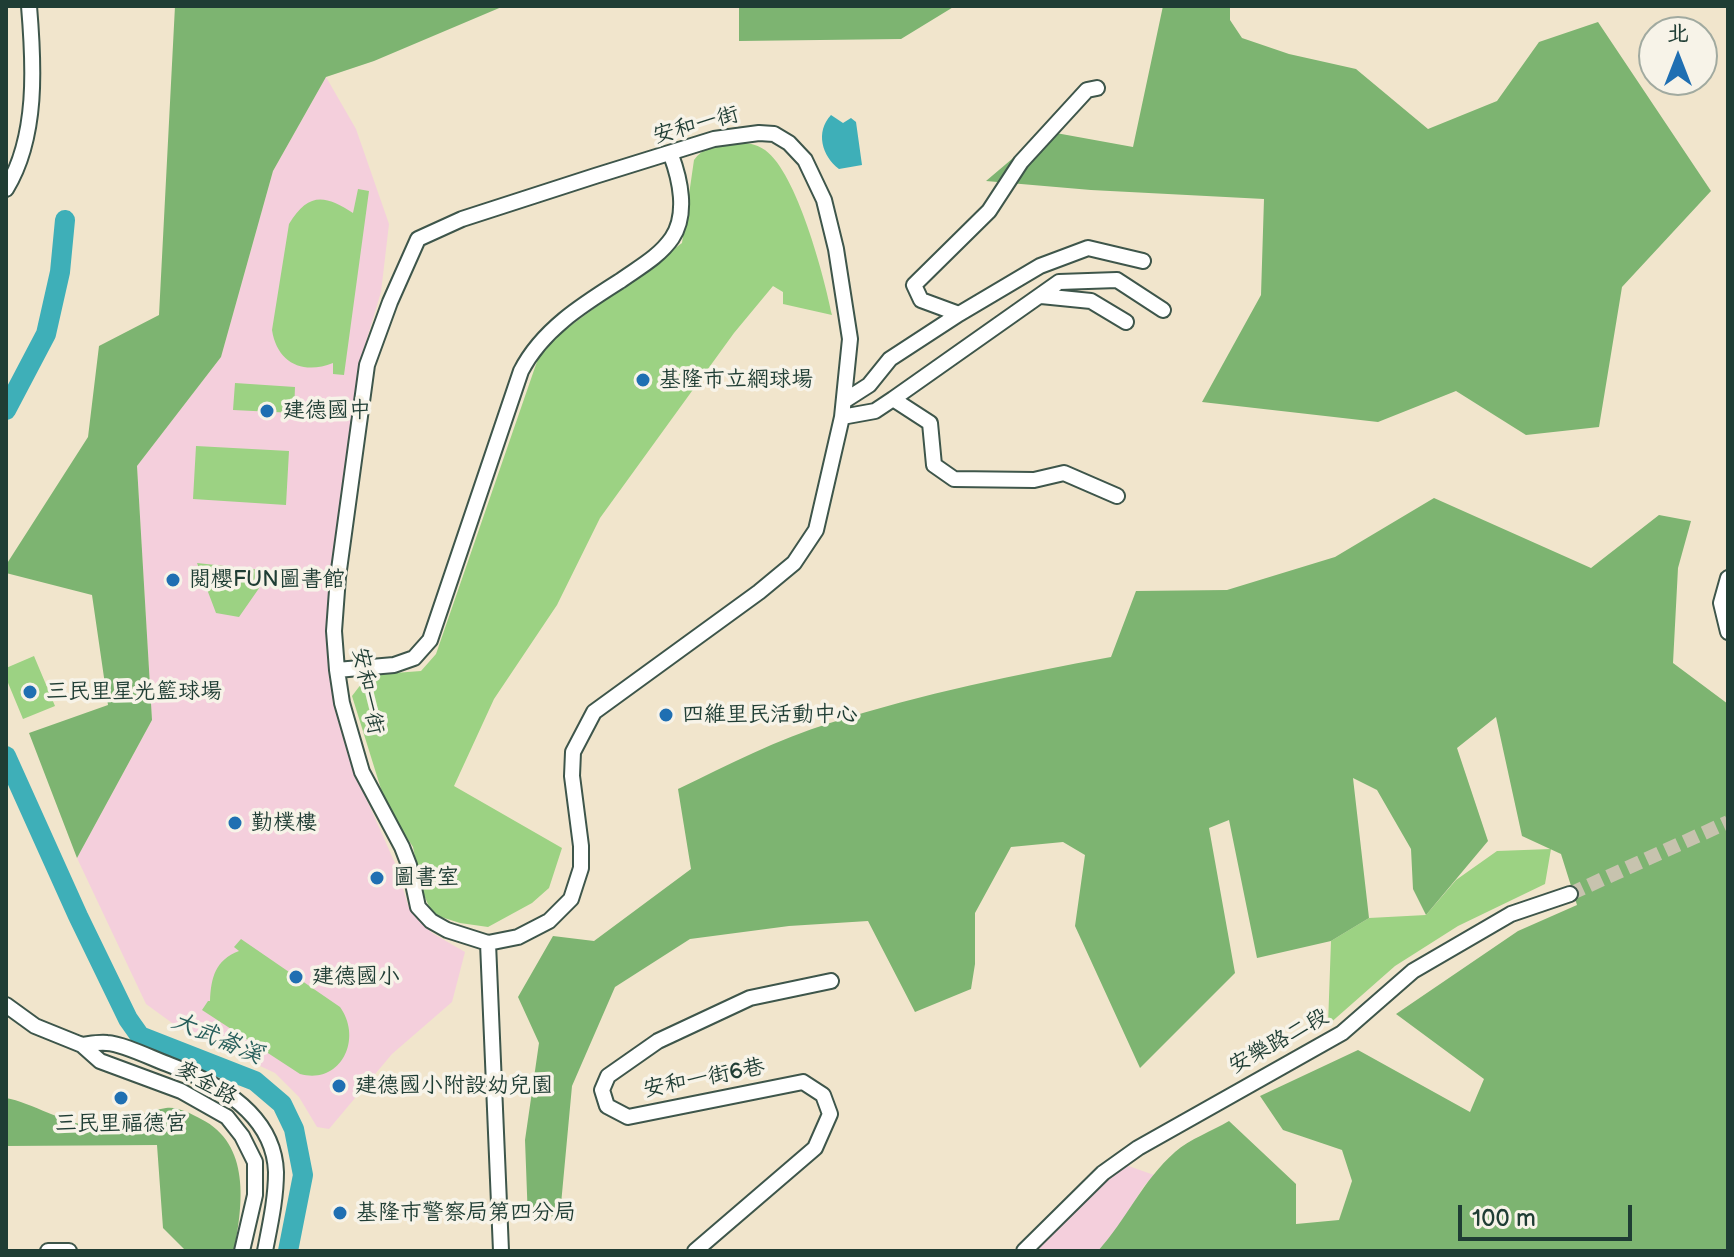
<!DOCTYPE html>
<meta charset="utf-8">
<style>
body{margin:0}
#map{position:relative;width:1734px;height:1257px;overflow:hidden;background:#f1e5cc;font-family:"Balsamiq Sans","LXGW WenKai TC",sans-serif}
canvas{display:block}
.frame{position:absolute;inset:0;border:8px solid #1f3d34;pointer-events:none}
.north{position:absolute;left:1638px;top:16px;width:80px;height:80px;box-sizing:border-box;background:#f7f3e8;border:2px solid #a1aaa0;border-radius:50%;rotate:0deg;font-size:22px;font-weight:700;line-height:32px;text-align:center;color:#1f3d34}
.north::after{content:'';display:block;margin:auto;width:28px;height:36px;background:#1f6fb2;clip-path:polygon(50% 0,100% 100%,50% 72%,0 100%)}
.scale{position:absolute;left:1458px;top:1205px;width:174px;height:36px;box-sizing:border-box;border:4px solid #1f3d34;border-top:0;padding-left:10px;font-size:24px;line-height:28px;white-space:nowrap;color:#1f3d34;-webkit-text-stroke:6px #f7f3e8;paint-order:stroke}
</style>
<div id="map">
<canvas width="1734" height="1257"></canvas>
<div class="frame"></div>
<div class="north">北</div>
<div class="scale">100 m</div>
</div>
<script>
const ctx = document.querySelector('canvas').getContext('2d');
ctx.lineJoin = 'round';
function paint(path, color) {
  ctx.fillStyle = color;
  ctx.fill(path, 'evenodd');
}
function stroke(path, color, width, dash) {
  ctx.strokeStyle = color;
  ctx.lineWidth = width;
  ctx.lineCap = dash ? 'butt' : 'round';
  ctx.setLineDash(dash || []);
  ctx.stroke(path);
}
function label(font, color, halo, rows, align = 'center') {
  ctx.font = font + ' "Balsamiq Sans","LXGW WenKai TC",sans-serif';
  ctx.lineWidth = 7;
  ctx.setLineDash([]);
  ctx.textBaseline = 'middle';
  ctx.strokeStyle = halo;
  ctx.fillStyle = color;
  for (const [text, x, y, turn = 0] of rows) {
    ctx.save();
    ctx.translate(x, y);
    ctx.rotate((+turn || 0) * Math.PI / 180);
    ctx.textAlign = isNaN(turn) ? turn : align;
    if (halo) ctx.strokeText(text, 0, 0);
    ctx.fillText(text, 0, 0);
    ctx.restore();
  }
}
const built = new Path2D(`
 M 326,77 L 356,129 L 389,224 L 381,292 L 362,355 L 332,589 L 330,671 L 357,778 L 395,863 L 409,908 L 432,933 L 465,952 L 452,1002 L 392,1054 L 329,1129 L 317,1127 L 299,1097 L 275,1073 L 179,1028 L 146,1004 L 77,858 L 152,720 L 137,466 L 221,357 L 273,171 Z
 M 1120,1163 L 1154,1175 L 1144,1186 L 1118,1228 L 1098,1251 L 1025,1251 Z`);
const green = new Path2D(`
 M 729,143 C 742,143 754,142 765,150 C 797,173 824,276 832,315 L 783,304 L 783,292 L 773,286 L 734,333 L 600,518 L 557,605 L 494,699 L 454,786 L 562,848 L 549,888 L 532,903 L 488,927 L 460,923 L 438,916 L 430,909 L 421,888 L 413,847 L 386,805 L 352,696 L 368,675 L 421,671 L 436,654 L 542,347 L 682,243 L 694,160 C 702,148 715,146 729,143 Z
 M 358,189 L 369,191 L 344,375 L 333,374 L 333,363 C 303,375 277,363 272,330 L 289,224 C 308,193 324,194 353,213 Z
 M 235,383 L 295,387 L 294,413 L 233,410 Z
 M 196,446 L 289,451 L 286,505 L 193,499 Z
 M 197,563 L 271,571 L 239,617 L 216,613 Z
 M 34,656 L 55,706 L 23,719 L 6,678 L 6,668 Z
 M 1551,849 L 1545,884 L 1458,926 L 1395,966 L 1328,1025 L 1331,941 L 1369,918 L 1426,915 L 1456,880 L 1497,851 Z
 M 241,939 L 340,1007 C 363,1039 341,1085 300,1074 L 202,1010 L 208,1001 L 210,1001 C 211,978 215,960 239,951 L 234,947 Z`);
const forest = new Path2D(`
 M 175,6 L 504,6 L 374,61 L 326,77 L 273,171 L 221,357 L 137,466 L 152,720 L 77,858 L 29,733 L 108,705 L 92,595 L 6,573 L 6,565 L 88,437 L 99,346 L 159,315 Z
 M 739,6 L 955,6 L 901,39 L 739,41 Z
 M 1163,6 L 1230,6 L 1230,20 L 1242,38 L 1289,54 L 1356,69 L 1428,129 L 1497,101 L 1539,42 L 1598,22 L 1711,191 L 1622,287 L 1599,427 L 1526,435 L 1456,391 L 1378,422 L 1202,402 L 1261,295 L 1264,199 L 1091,190 L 986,181 L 1045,131 L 1133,147 Z
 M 1434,498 L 1591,568 L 1659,515 L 1691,521 L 1678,568 L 1673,663 L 1728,704 L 1728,1251 L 1098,1251 C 1126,1220 1143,1180 1175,1152 C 1190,1139 1212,1131 1229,1121 L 1296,1184 L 1296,1224 L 1339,1220 L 1352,1181 L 1342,1150 L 1283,1130 L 1260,1096 L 1358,1050 L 1470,1112 L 1484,1079 L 1396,1014 L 1518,931 L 1577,905 L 1561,854 L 1522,836 L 1496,717 L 1457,748 L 1488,841 L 1426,915 L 1413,889 L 1411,849 L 1377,790 L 1353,778 L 1369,918 L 1331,941 L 1257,958 L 1229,820 L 1209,828 L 1235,973 L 1140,1068 L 1075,926 L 1085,855 L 1063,842 L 1011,847 L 975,913 L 975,964 L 971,989 L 915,1012 L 868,921 L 789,926 L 690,939 L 615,987 L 572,1086 L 560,1215 L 528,1220 L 525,1140 L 539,1043 L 518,997 L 553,936 L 594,941 L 691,869 L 678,789 C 728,765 778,739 830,723 C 922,694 1017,674 1111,657 L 1136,591 L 1227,590 L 1335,557 Z
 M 6,1098 C 30,1102 68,1125 88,1125 C 115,1126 141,1112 166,1108 C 177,1106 192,1114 201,1119 C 251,1144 243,1205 234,1251 L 186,1251 L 163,1228 L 157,1145 L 6,1146 Z`);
const water = new Path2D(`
 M 831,115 L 843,123 L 851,118 L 856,122 L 862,165 L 839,169 C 822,156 815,132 831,115 Z`);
const river = new Path2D(`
 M 6,410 L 46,334 L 60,272 L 65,220
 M 6,756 L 78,916 L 128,1019 L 140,1036 L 255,1081 L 282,1104 L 294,1129 L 303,1175 L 288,1251`);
const minorTunnel = new Path2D(`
 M 1570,894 L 1728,822`);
const minor = new Path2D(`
 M 759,133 L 774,134 L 789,143 L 805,160 L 824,200 L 836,249 L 850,339 L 842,417 L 816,530 L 794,563 L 759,592 L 594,712 L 573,752 L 572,776 L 581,846 L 581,868 L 571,899 L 549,921 L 518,937 L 488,943 L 447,930 L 431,921 L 418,907 L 409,865 L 402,847 L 362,772 L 342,703 L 337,670 L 334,631 L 338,577 L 367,365 L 390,302 L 418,239 L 462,219 L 595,176 L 714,139 Z
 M 6,189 C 38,137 34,65 29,6
 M 1041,296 L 1091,301 L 1126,322
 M 959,314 L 921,300 L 914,285 L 989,211 L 1021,162 L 1087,90 L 1097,88
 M 893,399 L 930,423 L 934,465 L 954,479 L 1034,480 L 1064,473 L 1117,496
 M 844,401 L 869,385 L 890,359 L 959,314 L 1040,266 L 1088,248 L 1143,261
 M 842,417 L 875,411 L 893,399 L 1059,282 L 1117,280 L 1163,310
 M 1728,632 L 1721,603 L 1728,578
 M 337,670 L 394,665 L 414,658 L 430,640 L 521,371 C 542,330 582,305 620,281 C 638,268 659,257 672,238 C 688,214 680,179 671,155
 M 488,943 L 501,1251
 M 6,1005 L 35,1026 L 82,1045 L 100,1061 L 181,1091 L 227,1117 L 242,1136 L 255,1162 L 255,1195 L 242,1251
 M 82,1045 C 90,1044 99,1042 107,1043 C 124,1044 153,1059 170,1065 C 218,1083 274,1114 276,1172 C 276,1199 270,1225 265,1251
 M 48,1251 L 69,1251
 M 695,1251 L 815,1148 L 830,1114 L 823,1095 L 803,1082 L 628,1117 L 607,1106 L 602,1090 L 608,1076 L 658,1041 L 750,998 L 831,981
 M 1024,1251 L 1103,1173 L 1138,1148 L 1342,1033 L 1413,971 L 1511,914 L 1570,894`);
const markers = [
 [643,380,8,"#1f6fb2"],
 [267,411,8,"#1f6fb2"],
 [173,580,8,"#1f6fb2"],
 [30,692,8,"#1f6fb2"],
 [666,715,8,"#1f6fb2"],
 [235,823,8,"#1f6fb2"],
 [377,878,8,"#1f6fb2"],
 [296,977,8,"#1f6fb2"],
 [339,1086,8,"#1f6fb2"],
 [121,1098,8,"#1f6fb2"],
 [340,1213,8,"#1f6fb2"]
];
const streetNames = [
 ["安和一街",696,126,-15],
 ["安和一街",367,691,79],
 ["安樂路二段",1279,1042,-29],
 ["安和一街6巷",704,1079,-11],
 ["麥金路",206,1084,29]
];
const poiNames = [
 ["基隆市立網球場",659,380],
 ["建德國中",283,411],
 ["閱櫻FUN圖書館",189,580],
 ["三民里星光籃球場",46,692],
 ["四維里民活動中心",682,715],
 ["勤樸樓",251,823],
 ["圖書室",393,878],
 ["建德國小",312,977],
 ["建德國小附設幼兒園",355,1086],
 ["三民里福德宮",121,1124,"center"],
 ["基隆市警察局第四分局",356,1213]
];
const waterNames = [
 ["大武崙溪",217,1039,23]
];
paint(built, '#f4cfdc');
paint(green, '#9cd283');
paint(forest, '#7db471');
paint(water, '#3eafb8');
stroke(river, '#3eafb8', 20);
stroke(minorTunnel, '#c7c3ae', 14, [14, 7]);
stroke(minor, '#3e564b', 18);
stroke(minor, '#fff', 14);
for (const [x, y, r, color] of markers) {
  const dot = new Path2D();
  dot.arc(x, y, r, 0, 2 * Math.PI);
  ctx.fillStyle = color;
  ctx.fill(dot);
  stroke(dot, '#f7f3e8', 3);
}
label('22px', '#1f3d34', '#f7f3e8', streetNames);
label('22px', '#1f3d34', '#f7f3e8', poiNames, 'left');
label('italic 24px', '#285f5c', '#f7f3e8', waterNames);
</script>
